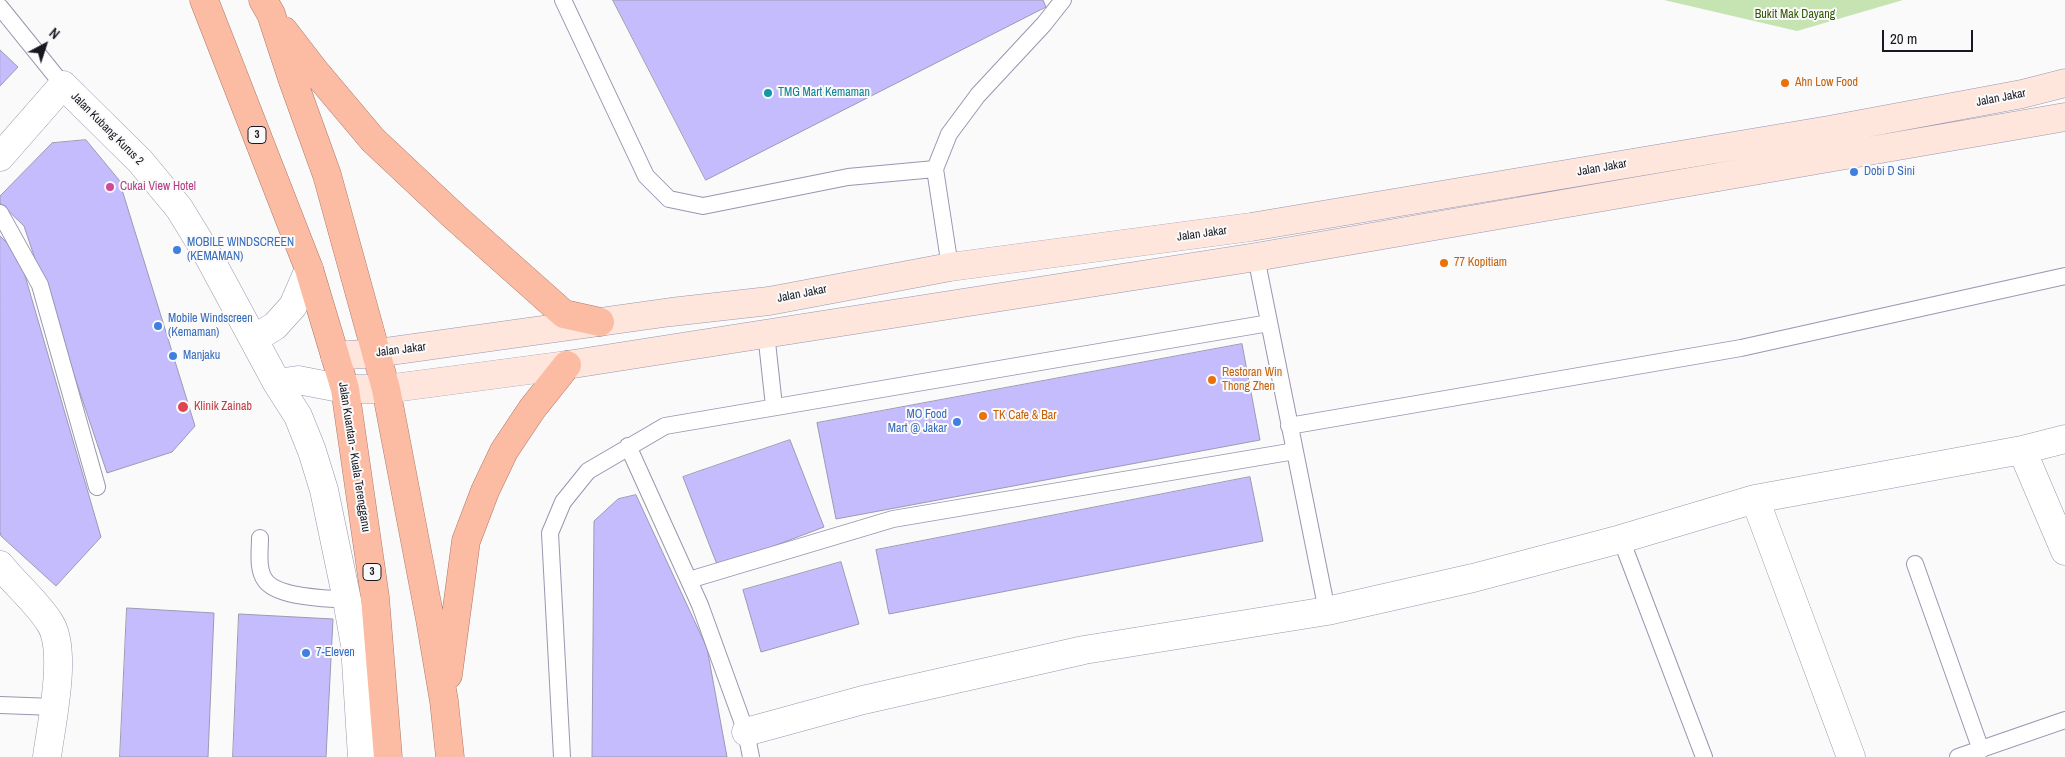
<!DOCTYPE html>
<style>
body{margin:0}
#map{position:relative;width:2065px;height:757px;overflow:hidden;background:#fafafa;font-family:"Archivo Narrow",sans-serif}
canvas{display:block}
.north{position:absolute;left:20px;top:20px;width:50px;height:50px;-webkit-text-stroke:4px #fafafa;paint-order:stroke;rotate:40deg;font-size:14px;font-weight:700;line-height:20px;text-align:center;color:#191822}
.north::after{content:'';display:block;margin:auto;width:18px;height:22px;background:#191822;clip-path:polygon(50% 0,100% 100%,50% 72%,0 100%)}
.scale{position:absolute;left:1882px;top:30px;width:91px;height:22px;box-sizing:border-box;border:2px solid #191822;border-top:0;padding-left:6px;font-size:15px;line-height:18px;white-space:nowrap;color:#191822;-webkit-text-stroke:4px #fafafa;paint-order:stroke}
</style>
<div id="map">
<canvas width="2065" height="757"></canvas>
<div class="north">N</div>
<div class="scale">20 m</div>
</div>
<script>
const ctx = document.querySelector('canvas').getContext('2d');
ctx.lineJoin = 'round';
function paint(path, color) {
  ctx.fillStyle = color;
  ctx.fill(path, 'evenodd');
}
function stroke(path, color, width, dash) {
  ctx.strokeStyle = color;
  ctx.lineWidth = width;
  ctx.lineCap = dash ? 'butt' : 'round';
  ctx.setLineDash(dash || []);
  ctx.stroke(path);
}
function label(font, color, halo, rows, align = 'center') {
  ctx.font = font + ' "Archivo Narrow",sans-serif';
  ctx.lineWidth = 4;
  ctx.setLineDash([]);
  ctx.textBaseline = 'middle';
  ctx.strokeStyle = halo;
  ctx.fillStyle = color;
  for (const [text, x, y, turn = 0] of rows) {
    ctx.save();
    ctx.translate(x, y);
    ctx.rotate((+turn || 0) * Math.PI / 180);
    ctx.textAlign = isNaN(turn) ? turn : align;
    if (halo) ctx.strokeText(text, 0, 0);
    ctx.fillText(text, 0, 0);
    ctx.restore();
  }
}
const green = new Path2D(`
 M 1664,0 L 1903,0 L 1797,31 Z`);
const building = new Path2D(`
 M 613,0 L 1043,0 L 1046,7 L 706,180 Z
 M 0,50 L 18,67 L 0,86 Z
 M 86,140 L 119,180 L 195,426 L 172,452 L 107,473 L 24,226 L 0,203 L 0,196 L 52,143 Z
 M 0,236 L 19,255 L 101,537 L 56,586 L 1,536 L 0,532 Z
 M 1242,344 L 1260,440 L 836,519 L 817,423 Z
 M 790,440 L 824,527 L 718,567 L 683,477 Z
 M 1250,477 L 1263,541 L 889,614 L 876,550 Z
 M 636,495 L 707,648 L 727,757 L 592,757 L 594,521 L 618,499 Z
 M 841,562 L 859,624 L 761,652 L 743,590 Z
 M 127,608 L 214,613 L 208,757 L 120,757 Z
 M 239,614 L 333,619 L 326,757 L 233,757 Z`);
const service = new Path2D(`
 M 563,0 L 646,176 L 669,199 L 703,206 L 848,177 L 935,169
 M 0,7 L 63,85
 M 0,213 L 40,285 L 97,487
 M 1256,257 L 1327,611
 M 950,267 L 935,169 L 949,134 L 978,95 L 1044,24 L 1063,0
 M 766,333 L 774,406
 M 1289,426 L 1741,348 L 2065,276
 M 628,446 L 700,605 L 746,732 L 751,757
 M 260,538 C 260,551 257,569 265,580 C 277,598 327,598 347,600
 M 1621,539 L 1704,757
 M 1915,564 L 1981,750
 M 689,580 L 893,519 L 1295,451
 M 0,705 L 54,707
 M 562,757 L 550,533 L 563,502 L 588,471 L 665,426 L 1269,323
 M 1958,757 L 2065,720`);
const minor = new Path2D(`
 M 0,157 L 63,85 L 140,161 L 179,208 L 209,257 L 277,383 L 298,416 L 312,451 L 324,490 L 347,600 L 355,645 L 362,757
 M 254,339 L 275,326 L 293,306 L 309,269
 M 277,383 L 298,380 L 345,389
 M 2022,450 L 2065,551
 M 1755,499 L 1851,757
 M 0,565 C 16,585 37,602 50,623 C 68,651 51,725 47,757
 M 746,732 L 863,700 L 1084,650 L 1327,611 L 1473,578 L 1621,539 L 1755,499 L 2022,450 L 2065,439`);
const secondary = new Path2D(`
 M 335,356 L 377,353 L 671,312 L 769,301 L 950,267 L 1251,227 L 1829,130 L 2022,94 L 2065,83
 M 345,389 L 386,389 L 567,365 L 1256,257 L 2065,117`);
const trunk = new Path2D(`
 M 204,0 L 309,269 L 345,389 L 375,597 L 388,757
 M 263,0 L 271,14 L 292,78 L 327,175 L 386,389 L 430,619 L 444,701 L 450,757
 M 284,31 L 314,70 L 373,140 L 456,218 L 564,314 L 600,322
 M 448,675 L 466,541 L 485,491 L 504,451 L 532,409 L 567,365`);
const markers = [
 [1785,83,5,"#e8710a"],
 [768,93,5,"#0f9aa8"],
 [1854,172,5,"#3f7fe0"],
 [110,187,5,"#d1479c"],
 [177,250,5,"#3f7fe0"],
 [1444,263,5,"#e8710a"],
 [158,326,5,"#3f7fe0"],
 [173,356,5,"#3f7fe0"],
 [1212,380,5,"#e8710a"],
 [183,407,6,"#e0444e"],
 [983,416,5,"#e8710a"],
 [957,422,5,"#3f7fe0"],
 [306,653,5,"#3f7fe0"]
];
const shields = [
 [257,135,18],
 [372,572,18]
];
const shieldNames = [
 ["3",257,135],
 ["3",372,572]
];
const parkNames = [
 ["Bukit Mak Dayang",1795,15]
];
const foodNames = [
 ["Ahn Low Food",1795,83],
 ["77 Kopitiam",1454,263],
 ["Restoran Win",1222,373],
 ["Thong Zhen",1222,387],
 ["TK Cafe & Bar",993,416]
];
const cultureNames = [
 ["TMG Mart Kemaman",778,93]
];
const streetNames = [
 ["Jalan Jakar",2001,98,-11],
 ["Jalan Kubang Kurus 2",107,129,45],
 ["Jalan Jakar",1602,168,-10],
 ["Jalan Jakar",1202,234,-8],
 ["Jalan Jakar",802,294,-11],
 ["Jalan Jakar",401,350,-7],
 ["Jalan Kuantan - Kuala Terengganu",354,457,81]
];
const shopNames = [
 ["Dobi D Sini",1864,172],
 ["MOBILE WINDSCREEN",187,243],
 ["(KEMAMAN)",187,257],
 ["Mobile Windscreen",168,319],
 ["(Kemaman)",168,333],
 ["Manjaku",183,356],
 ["MO Food",947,415,"right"],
 ["Mart @ Jakar",947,429,"right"],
 ["7-Eleven",316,653]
];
const hotelNames = [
 ["Cukai View Hotel",120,187]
];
const healthNames = [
 ["Klinik Zainab",194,407]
];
paint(green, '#c5e4b2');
paint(building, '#c5bcfe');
stroke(building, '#9c99b3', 1);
stroke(service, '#9996b0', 18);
stroke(minor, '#9996b0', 29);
stroke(secondary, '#9996b0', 29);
stroke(trunk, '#ad7868', 29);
stroke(service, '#fff', 16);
stroke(minor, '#fff', 28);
stroke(secondary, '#fee6dd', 28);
stroke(trunk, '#fcbca4', 28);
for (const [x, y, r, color] of markers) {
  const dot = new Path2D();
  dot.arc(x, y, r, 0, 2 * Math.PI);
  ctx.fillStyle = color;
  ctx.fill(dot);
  stroke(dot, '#fafafa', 2);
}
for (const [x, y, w] of shields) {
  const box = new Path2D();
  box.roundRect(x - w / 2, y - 8.5, w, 17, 4);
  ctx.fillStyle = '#fafafa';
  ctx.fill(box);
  stroke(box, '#191822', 1);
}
label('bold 11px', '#191822', null, shieldNames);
label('12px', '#2f5701', '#fafafa', parkNames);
label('12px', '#c56008', '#fafafa', foodNames, 'left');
label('12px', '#0d838f', '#fafafa', cultureNames, 'left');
label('12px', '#191822', '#fafafa', streetNames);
label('12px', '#366cbe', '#fafafa', shopNames, 'left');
label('12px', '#b23c85', '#fafafa', hotelNames, 'left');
label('12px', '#be3a42', '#fafafa', healthNames, 'left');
</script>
